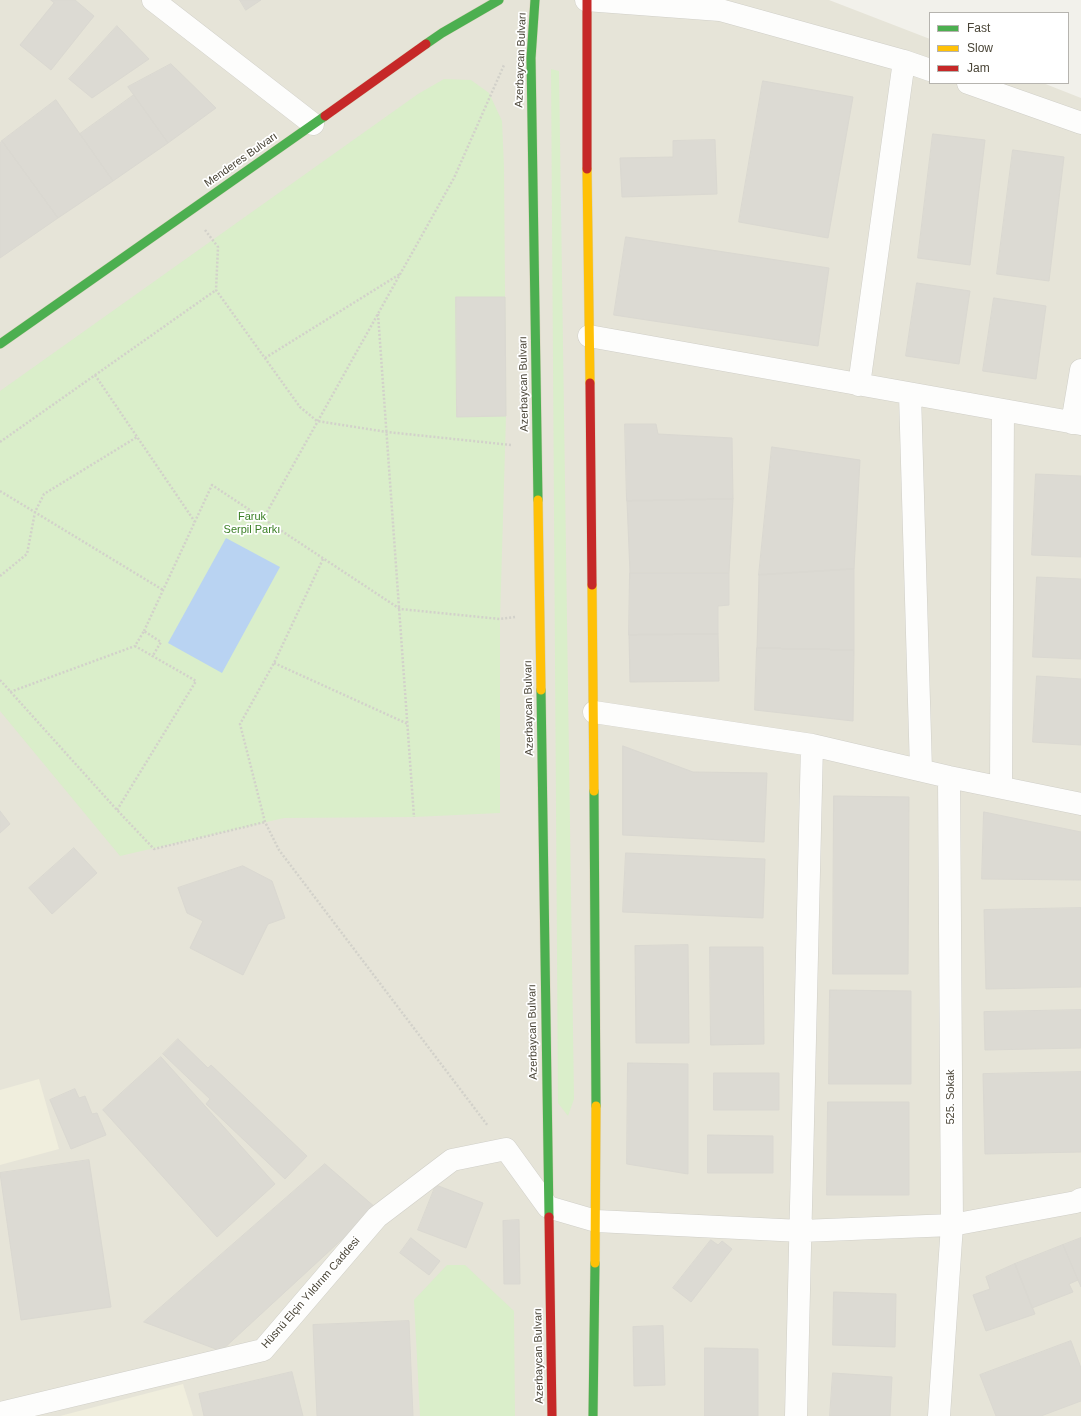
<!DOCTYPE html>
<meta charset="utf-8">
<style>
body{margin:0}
#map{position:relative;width:1081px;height:1416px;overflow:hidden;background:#f2f1eb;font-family:Arial,sans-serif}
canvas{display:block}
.legend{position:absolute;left:929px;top:12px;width:140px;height:72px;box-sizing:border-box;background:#fff;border:1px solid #b6b4af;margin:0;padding:5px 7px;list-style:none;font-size:12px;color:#494436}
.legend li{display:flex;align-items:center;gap:8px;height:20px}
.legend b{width:20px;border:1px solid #b6b4af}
</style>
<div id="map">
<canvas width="1081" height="1416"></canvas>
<ul class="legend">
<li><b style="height:5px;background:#4caf50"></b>Fast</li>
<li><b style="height:5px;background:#ffc107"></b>Slow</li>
<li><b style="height:5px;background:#c62828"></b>Jam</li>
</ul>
</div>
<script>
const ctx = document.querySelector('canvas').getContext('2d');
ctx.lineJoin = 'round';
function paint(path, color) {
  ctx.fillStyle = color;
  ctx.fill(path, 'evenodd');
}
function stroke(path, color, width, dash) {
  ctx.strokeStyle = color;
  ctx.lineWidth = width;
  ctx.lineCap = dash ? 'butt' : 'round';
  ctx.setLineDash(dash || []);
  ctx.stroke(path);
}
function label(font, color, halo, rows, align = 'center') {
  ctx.font = font + ' Arial,sans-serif';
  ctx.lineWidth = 3.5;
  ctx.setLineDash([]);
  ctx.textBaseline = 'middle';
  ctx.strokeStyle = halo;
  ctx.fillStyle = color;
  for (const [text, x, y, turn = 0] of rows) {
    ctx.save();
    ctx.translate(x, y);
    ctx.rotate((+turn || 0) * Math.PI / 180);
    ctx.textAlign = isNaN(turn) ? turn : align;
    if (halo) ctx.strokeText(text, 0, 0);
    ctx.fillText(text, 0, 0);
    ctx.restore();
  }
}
const residential = new Path2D(`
 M 0,0 L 829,0 L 930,39 L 930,83 L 1043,83 L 1081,98 L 1081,1416 L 0,1416 Z`);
const education = new Path2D(`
 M 39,1079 L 59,1149 L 0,1165 L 0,1090 Z
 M 183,1384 L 193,1416 L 60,1416 Z`);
const green = new Path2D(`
 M 551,69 L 559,71 L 574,1099 L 568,1116 L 558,1103 Z
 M 444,79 L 471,80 L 489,93 L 502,121 L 504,167 L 506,416 L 500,619 L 500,813 L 414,817 L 284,818 L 120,856 L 0,711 L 0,391 L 418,94 Z
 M 447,1265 L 465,1265 L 514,1311 L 515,1416 L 420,1416 L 414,1300 Z`);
const water = new Path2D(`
 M 226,538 L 280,567 L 222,673 L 168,643 Z`);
const building = new Path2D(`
 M 51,0 L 75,0 L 94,16 L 51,70 L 20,45 L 54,3 Z
 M 240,0 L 261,0 L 246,10 Z
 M 117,26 L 149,59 L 92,98 L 69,79 Z
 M 171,64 L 216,108 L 168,143 L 128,87 Z
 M 763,81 L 853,97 L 828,238 L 739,222 Z
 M 134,95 L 168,143 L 113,181 L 80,134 Z
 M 56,100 L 113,181 L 58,218 L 2,141 Z
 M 933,134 L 985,140 L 970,265 L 918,258 Z
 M 715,140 L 717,194 L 622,197 L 620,158 L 673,157 L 673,141 Z
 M 2,141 L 58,218 L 0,258 L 0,144 Z
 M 1013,150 L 1064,157 L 1049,281 L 997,274 Z
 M 626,237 L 829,268 L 818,346 L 614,315 Z
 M 917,283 L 970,291 L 959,364 L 906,356 Z
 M 456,297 L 505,297 L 506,416 L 457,417 Z
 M 994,298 L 1046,306 L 1036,379 L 983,371 Z
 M 625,424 L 656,424 L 658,434 L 732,438 L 733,499 L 627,501 Z
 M 772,447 L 860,460 L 854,569 L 759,575 Z
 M 1036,474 L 1081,476 L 1081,557 L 1032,555 Z
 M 733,499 L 729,573 L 630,573 L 627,501 Z
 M 854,569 L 854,650 L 757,648 L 759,575 Z
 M 630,573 L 729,573 L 729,605 L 718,606 L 718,634 L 629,635 Z
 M 1037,577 L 1081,579 L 1081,659 L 1033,657 Z
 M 718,634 L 719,681 L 630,682 L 629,635 Z
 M 757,648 L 854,650 L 853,721 L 755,710 Z
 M 1037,676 L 1081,679 L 1081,745 L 1033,742 Z
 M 623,746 L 693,772 L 767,773 L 764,842 L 623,835 Z
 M 834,796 L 909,797 L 908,974 L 833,974 Z
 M 0,811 L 10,824 L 0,833 Z
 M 984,812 L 1081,832 L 1081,880 L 982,879 Z
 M 74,848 L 97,873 L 52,914 L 29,888 Z
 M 626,853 L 765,859 L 763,918 L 623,912 Z
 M 243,866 L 272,881 L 285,918 L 268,924 L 243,975 L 190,948 L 203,921 L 187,913 L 178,888 Z
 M 1081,908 L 1081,987 L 986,989 L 984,910 Z
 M 688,945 L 689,1043 L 636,1043 L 635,946 Z
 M 710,947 L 763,947 L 764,1044 L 711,1045 Z
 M 830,990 L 911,991 L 911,1084 L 829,1084 Z
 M 1081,1010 L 1081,1048 L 985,1050 L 984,1012 Z
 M 178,1039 L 208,1068 L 211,1065 L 307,1156 L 285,1179 L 206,1104 L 210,1099 L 163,1054 Z
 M 161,1057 L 275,1184 L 217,1237 L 103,1110 Z
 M 628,1063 L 688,1064 L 688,1174 L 627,1164 Z
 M 1081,1072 L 1081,1152 L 985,1154 L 983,1074 Z
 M 714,1073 L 779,1073 L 779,1110 L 714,1110 Z
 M 75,1089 L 79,1098 L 85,1096 L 92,1114 L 97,1113 L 106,1135 L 71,1149 L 50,1100 Z
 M 828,1102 L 909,1102 L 909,1195 L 827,1195 Z
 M 708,1135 L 773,1136 L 773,1173 L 708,1173 Z
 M 89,1160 L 111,1307 L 21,1320 L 0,1173 Z
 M 325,1164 L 376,1208 L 221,1351 L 144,1322 Z
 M 436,1185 L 483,1203 L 466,1248 L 418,1230 Z
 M 519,1220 L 520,1284 L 504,1284 L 503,1221 Z
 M 411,1238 L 440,1261 L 429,1275 L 400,1253 Z
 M 1081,1238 L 1081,1287 L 1063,1245 Z
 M 711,1240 L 718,1245 L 722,1241 L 732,1249 L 691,1302 L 673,1288 Z
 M 1063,1245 L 1078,1280 L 1069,1284 L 1073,1292 L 1032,1308 L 1015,1264 Z
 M 1015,1264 L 1035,1314 L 986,1331 L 973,1295 L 990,1289 L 986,1277 Z
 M 834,1292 L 896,1294 L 895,1347 L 833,1345 Z
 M 409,1321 L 413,1416 L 317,1416 L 313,1325 Z
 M 663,1326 L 665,1385 L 634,1386 L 633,1327 Z
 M 1071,1341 L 1081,1368 L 1081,1401 L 1041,1416 L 996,1416 L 980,1375 Z
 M 705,1348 L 758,1349 L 758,1416 L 705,1416 Z
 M 292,1372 L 303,1416 L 204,1416 L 199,1394 Z
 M 833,1373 L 892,1377 L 890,1416 L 830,1416 Z`);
const path = new Path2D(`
 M 205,230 L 218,247 L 216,290 L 300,407 L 317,421 L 387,432 L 511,445
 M 378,314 L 414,817
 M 265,358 L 400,274
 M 95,375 L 195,522
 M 0,442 L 216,290
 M 0,491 L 163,590
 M 263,519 L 454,178 L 504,65
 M 323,559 L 274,663 L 240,724 L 265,822 L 279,850 L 488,1126
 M 0,576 L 27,554 L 35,512 L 44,494 L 137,437
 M 144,631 L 212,485 L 400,609 L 500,619 L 515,617
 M 274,663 L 408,724
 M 0,680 L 117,810 L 154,849 L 265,822
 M 10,692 L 135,646
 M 117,810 L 196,681 L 135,646 L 144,631 L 161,642 L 152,657`);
const street = new Path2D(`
 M 153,0 L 313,124
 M 586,0 L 720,10 L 904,61 L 930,70
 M 968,83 L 1081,123
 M 589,336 L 1081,424
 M 859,385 L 904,61
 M 910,394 L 921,770
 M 1072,423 L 1081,370
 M 594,712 L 812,745 L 949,777 L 1081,804
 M 1001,787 L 1003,410
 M 0,1413 L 263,1350 L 377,1217 L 452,1160 L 506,1149 L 548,1207 L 596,1221 L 801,1231 L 952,1225 L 1076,1202 L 1081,1199
 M 796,1416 L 812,745
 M 939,1416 L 952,1225 L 949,777`);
const fast = new Path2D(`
 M 535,0 L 531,58 L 538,500
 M 426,44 L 442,33 L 499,0
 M 0,344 L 325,116
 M 541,690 L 549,1217
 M 594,791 L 596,1106
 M 593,1416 L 595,1263`);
const slow = new Path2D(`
 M 587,169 L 590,383
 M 538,500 L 541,690
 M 592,585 L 594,791
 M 595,1263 L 596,1106`);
const jam = new Path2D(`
 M 587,0 L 587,169
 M 325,116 L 426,44
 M 590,383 L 592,585
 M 549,1217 L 552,1416`);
const streetNames = [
 ["Azerbaycan Bulvarı",521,60,-88],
 ["Menderes Bulvarı",241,160,-35],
 ["Azerbaycan Bulvarı",524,384,-91],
 ["Azerbaycan Bulvarı",529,708,-91],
 ["Azerbaycan Bulvarı",533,1032,-91],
 ["525. Sokak",951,1097,-90],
 ["Hüsnü Elçin Yıldırım Caddesi",311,1293,-49],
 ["Azerbaycan Bulvarı",539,1356,-91]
];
const parkNames = [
 ["Faruk",252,517],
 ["Serpil Parkı",252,530]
];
paint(residential, '#e6e4d8');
paint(education, '#f0eedd');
paint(green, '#daeeca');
paint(water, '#b9d3f2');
paint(building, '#dcdad3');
stroke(building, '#dad8d1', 1);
stroke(street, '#d0cfc8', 23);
stroke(fast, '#d5d1b7', 10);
stroke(slow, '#d5d1b7', 10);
stroke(jam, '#d5d1b7', 10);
stroke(path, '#d2d1ca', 2.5, [2, 2]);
stroke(street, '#fdfdfc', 22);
stroke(fast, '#4caf50', 9);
stroke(slow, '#ffc107', 9);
stroke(jam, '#c62828', 9);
label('11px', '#494436', '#fff', streetNames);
label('11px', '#3a7f25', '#fff', parkNames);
</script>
